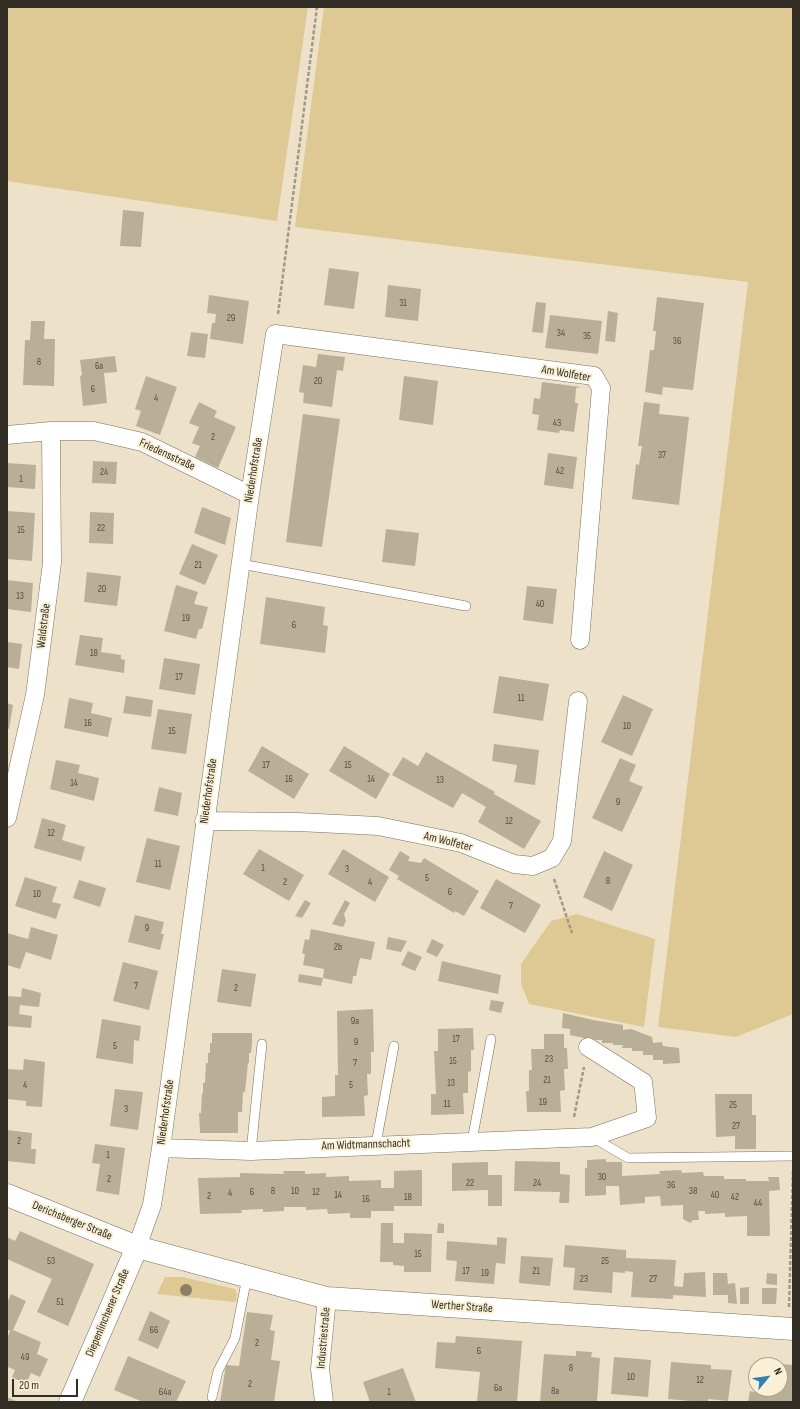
<!DOCTYPE html>
<meta charset="utf-8">
<style>
body{margin:0}
#map{position:relative;width:800px;height:1409px;overflow:hidden;background:#ede2c9;font-family:"Sofia Sans Condensed",sans-serif}
canvas{display:block}
.frame{position:absolute;inset:0;border:8px solid #312d23;pointer-events:none}
.north{position:absolute;left:748px;top:1357px;width:40px;height:40px;box-sizing:border-box;background:#faf0d6;border:1px solid #aaa28e;border-radius:50%;rotate:61deg;font-size:11px;font-weight:700;line-height:16px;text-align:center;color:#312d23}
.north::after{content:'';display:block;margin:auto;width:14px;height:18px;background:#2e82b2;clip-path:polygon(50% 0,100% 100%,50% 72%,0 100%)}
.scale{position:absolute;left:12px;top:1379px;width:66px;height:18px;box-sizing:border-box;border:2px solid #312d23;border-top:0;padding-left:5px;font-size:12px;line-height:14px;white-space:nowrap;color:#312d23;-webkit-text-stroke:3px #faf0d6;paint-order:stroke}
</style>
<div id="map">
<canvas width="800" height="1409"></canvas>
<div class="frame"></div>
<div class="north">N</div>
<div class="scale">20 m</div>
</div>
<script>
const ctx = document.querySelector('canvas').getContext('2d');
ctx.lineJoin = 'round';
function paint(path, color) {
  ctx.fillStyle = color;
  ctx.fill(path, 'evenodd');
}
function stroke(path, color, width, dash) {
  ctx.strokeStyle = color;
  ctx.lineWidth = width;
  ctx.lineCap = dash ? 'butt' : 'round';
  ctx.setLineDash(dash || []);
  ctx.stroke(path);
}
function label(font, color, halo, rows, align = 'center') {
  ctx.font = font + ' "Sofia Sans Condensed",sans-serif';
  ctx.lineWidth = 4;
  ctx.setLineDash([]);
  ctx.textBaseline = 'middle';
  ctx.strokeStyle = halo;
  ctx.fillStyle = color;
  for (const [text, x, y, turn = 0] of rows) {
    ctx.save();
    ctx.translate(x, y);
    ctx.rotate((+turn || 0) * Math.PI / 180);
    ctx.textAlign = isNaN(turn) ? turn : align;
    if (halo) ctx.strokeText(text, 0, 0);
    ctx.fillText(text, 0, 0);
    ctx.restore();
  }
}
const green = new Path2D(`
 M 7,7 L 308,7 L 277,221 L 7,181 Z
 M 324,7 L 793,7 L 793,1014 L 736,1037 L 658,1027 L 748,282 L 295,227 Z
 M 577,914 L 655,939 L 644,1027 L 529,1004 L 521,984 L 521,964 L 551,921 Z
 M 165,1277 L 183,1277 L 235,1289 L 237,1294 L 236,1301 L 234,1302 L 157,1294 Z`);
const building = new Path2D(`
 M 123,210 L 144,212 L 141,247 L 120,246 Z
 M 329,268 L 359,272 L 354,309 L 324,305 Z
 M 388,285 L 421,289 L 418,321 L 385,317 Z
 M 209,295 L 249,301 L 243,344 L 210,339 L 212,323 L 215,323 L 216,314 L 207,313 Z
 M 657,297 L 704,303 L 693,390 L 663,387 L 662,395 L 645,392 L 650,350 L 654,350 L 656,331 L 653,331 Z
 M 536,302 L 546,303 L 543,333 L 532,332 Z
 M 608,311 L 618,313 L 615,342 L 605,341 Z
 M 550,315 L 602,321 L 598,354 L 545,348 Z
 M 31,321 L 45,321 L 44,339 L 55,339 L 54,386 L 23,385 L 25,340 L 30,340 Z
 M 191,332 L 208,334 L 205,358 L 187,356 Z
 M 318,354 L 345,357 L 343,371 L 337,370 L 332,407 L 303,403 L 304,393 L 299,392 L 303,365 L 316,367 Z
 M 115,356 L 117,372 L 104,373 L 107,403 L 83,406 L 80,376 L 82,375 L 80,360 Z
 M 146,376 L 177,387 L 160,435 L 136,426 L 141,411 L 135,409 Z
 M 404,376 L 438,381 L 433,425 L 399,420 Z
 M 542,382 L 581,387 L 576,388 L 575,403 L 578,403 L 574,432 L 560,430 L 559,433 L 537,430 L 539,415 L 532,414 L 534,398 L 540,399 Z
 M 199,402 L 217,411 L 214,417 L 236,427 L 218,468 L 195,457 L 200,446 L 192,443 L 199,427 L 189,423 Z
 M 644,402 L 660,404 L 659,414 L 689,417 L 679,505 L 632,499 L 636,464 L 639,465 L 642,446 L 638,446 Z
 M 303,414 L 340,419 L 322,547 L 286,542 Z
 M 548,453 L 577,457 L 573,489 L 544,485 Z
 M 93,461 L 117,462 L 116,484 L 92,483 Z
 M 7,463 L 36,465 L 35,489 L 7,487 Z
 M 202,507 L 231,518 L 225,545 L 194,533 Z
 M 7,511 L 35,513 L 32,561 L 7,559 Z
 M 90,512 L 114,513 L 113,544 L 89,543 Z
 M 386,529 L 419,533 L 415,566 L 382,562 Z
 M 192,544 L 218,555 L 205,585 L 179,574 Z
 M 87,572 L 121,576 L 117,606 L 84,602 Z
 M 7,580 L 33,583 L 31,612 L 7,609 Z
 M 176,585 L 198,592 L 194,604 L 208,607 L 202,629 L 199,629 L 196,639 L 164,631 Z
 M 527,586 L 557,589 L 553,624 L 523,620 Z
 M 266,597 L 325,607 L 323,625 L 328,626 L 325,653 L 260,644 Z
 M 80,635 L 103,638 L 101,652 L 121,655 L 121,659 L 125,660 L 124,673 L 75,665 Z
 M 7,642 L 22,644 L 19,669 L 7,667 Z
 M 164,658 L 200,664 L 195,695 L 159,689 Z
 M 499,676 L 549,684 L 543,721 L 493,713 Z
 M 623,695 L 653,709 L 632,756 L 601,742 Z
 M 126,696 L 153,700 L 151,717 L 123,713 Z
 M 69,698 L 93,703 L 91,713 L 112,718 L 108,737 L 64,728 Z
 M 7,703 L 13,705 L 9,729 L 7,728 Z
 M 158,709 L 192,714 L 186,754 L 151,749 Z
 M 494,744 L 539,750 L 535,785 L 514,782 L 517,765 L 492,761 Z
 M 262,746 L 309,774 L 294,799 L 248,771 Z
 M 344,746 L 390,774 L 376,799 L 329,771 Z
 M 426,752 L 495,792 L 494,794 L 541,821 L 524,849 L 478,822 L 486,807 L 462,793 L 453,808 L 392,775 L 403,757 L 418,766 Z
 M 620,758 L 636,765 L 629,781 L 643,787 L 622,832 L 592,818 Z
 M 56,760 L 80,765 L 78,773 L 99,778 L 94,801 L 50,789 Z
 M 159,787 L 182,793 L 178,816 L 154,811 Z
 M 42,818 L 66,825 L 62,840 L 85,847 L 81,861 L 34,848 Z
 M 147,838 L 180,846 L 170,890 L 136,882 Z
 M 259,849 L 304,875 L 289,901 L 243,874 Z
 M 343,849 L 389,877 L 375,902 L 328,874 Z
 M 400,851 L 410,857 L 408,861 L 421,863 L 424,858 L 479,891 L 464,916 L 455,911 L 454,913 L 397,879 L 399,876 L 389,870 Z
 M 604,851 L 633,865 L 612,911 L 583,897 Z
 M 25,877 L 57,887 L 52,902 L 61,904 L 56,919 L 15,906 Z
 M 496,879 L 541,905 L 525,933 L 480,908 Z
 M 79,880 L 106,888 L 100,907 L 73,898 Z
 M 305,900 L 311,903 L 302,918 L 295,916 Z
 M 345,900 L 350,903 L 344,914 L 346,921 L 343,927 L 332,924 Z
 M 135,915 L 164,922 L 161,934 L 164,934 L 160,950 L 128,942 Z
 M 31,927 L 58,935 L 51,960 L 26,952 L 20,969 L 7,965 L 7,933 L 28,939 Z
 M 311,929 L 375,942 L 371,960 L 360,958 L 356,976 L 353,976 L 352,984 L 323,978 L 324,969 L 303,965 L 305,954 L 302,953 L 305,939 L 309,940 Z
 M 388,937 L 407,941 L 401,952 L 386,949 Z
 M 432,939 L 444,945 L 437,957 L 426,952 Z
 M 408,951 L 422,957 L 415,971 L 401,965 Z
 M 442,961 L 501,975 L 498,994 L 438,981 Z
 M 123,962 L 158,971 L 149,1010 L 113,1001 Z
 M 222,969 L 256,974 L 251,1007 L 217,1002 Z
 M 299,974 L 323,978 L 321,986 L 298,982 Z
 M 22,988 L 41,993 L 39,1007 L 20,1005 L 19,1014 L 32,1016 L 31,1028 L 7,1026 L 7,996 L 21,997 Z
 M 491,1000 L 504,1002 L 501,1013 L 489,1010 Z
 M 373,1009 L 374,1052 L 371,1052 L 371,1074 L 367,1074 L 368,1095 L 364,1096 L 365,1116 L 322,1117 L 322,1097 L 335,1096 L 335,1075 L 338,1075 L 337,1011 Z
 M 563,1013 L 593,1020 L 623,1025 L 623,1030 L 631,1029 L 652,1037 L 653,1043 L 662,1042 L 663,1046 L 679,1048 L 680,1063 L 663,1064 L 663,1060 L 653,1060 L 653,1055 L 643,1055 L 643,1051 L 632,1051 L 632,1048 L 622,1048 L 623,1045 L 613,1045 L 613,1043 L 602,1043 L 602,1040 L 593,1040 L 570,1035 L 570,1029 L 562,1028 Z
 M 102,1019 L 141,1026 L 139,1041 L 134,1040 L 133,1064 L 96,1058 Z
 M 473,1028 L 474,1050 L 471,1050 L 471,1071 L 468,1072 L 468,1093 L 463,1093 L 464,1114 L 431,1115 L 431,1094 L 436,1094 L 434,1051 L 438,1051 L 438,1029 Z
 M 212,1033 L 252,1033 L 252,1043 L 251,1053 L 249,1053 L 249,1063 L 248,1063 L 245,1092 L 243,1092 L 242,1112 L 238,1112 L 238,1133 L 200,1133 L 199,1113 L 201,1113 L 202,1093 L 203,1093 L 203,1083 L 205,1083 L 206,1063 L 208,1063 L 208,1053 L 210,1053 L 210,1043 L 212,1043 Z
 M 544,1034 L 564,1034 L 564,1048 L 567,1048 L 568,1069 L 564,1069 L 565,1090 L 560,1091 L 561,1112 L 527,1112 L 526,1091 L 529,1091 L 529,1070 L 532,1070 L 531,1049 L 544,1049 Z
 M 24,1059 L 45,1062 L 42,1107 L 26,1106 L 26,1101 L 7,1099 L 7,1069 L 23,1070 Z
 M 115,1089 L 143,1092 L 138,1130 L 110,1126 Z
 M 715,1094 L 752,1094 L 752,1115 L 756,1115 L 756,1149 L 735,1149 L 735,1136 L 716,1137 Z
 M 7,1130 L 32,1133 L 31,1149 L 36,1149 L 35,1164 L 7,1161 Z
 M 95,1144 L 125,1148 L 119,1195 L 96,1191 L 100,1164 L 92,1163 Z
 M 606,1159 L 606,1162 L 622,1162 L 622,1176 L 660,1174 L 659,1171 L 681,1170 L 682,1173 L 703,1172 L 704,1176 L 724,1176 L 724,1179 L 746,1179 L 746,1181 L 769,1181 L 768,1177 L 779,1177 L 780,1190 L 769,1191 L 770,1236 L 747,1236 L 747,1216 L 725,1217 L 725,1213 L 705,1214 L 705,1211 L 698,1211 L 699,1220 L 693,1220 L 690,1223 L 683,1219 L 683,1205 L 661,1206 L 660,1196 L 645,1197 L 645,1203 L 620,1205 L 619,1186 L 606,1186 L 606,1195 L 585,1196 L 585,1168 L 587,1168 L 587,1160 Z
 M 515,1161 L 560,1162 L 560,1174 L 570,1175 L 569,1203 L 559,1203 L 560,1192 L 514,1191 Z
 M 488,1162 L 488,1175 L 502,1175 L 502,1206 L 488,1206 L 488,1190 L 452,1191 L 452,1163 Z
 M 422,1170 L 422,1206 L 394,1206 L 394,1211 L 371,1211 L 371,1218 L 350,1218 L 350,1213 L 328,1214 L 327,1209 L 306,1210 L 306,1207 L 284,1207 L 284,1211 L 263,1212 L 263,1209 L 241,1210 L 242,1213 L 200,1214 L 198,1178 L 240,1177 L 240,1173 L 284,1174 L 283,1171 L 305,1171 L 305,1174 L 326,1173 L 326,1177 L 349,1176 L 349,1181 L 381,1180 L 381,1188 L 394,1188 L 394,1171 Z
 M 381,1223 L 393,1223 L 393,1243 L 404,1243 L 404,1233 L 432,1234 L 431,1272 L 404,1272 L 404,1266 L 393,1265 L 393,1262 L 380,1262 Z
 M 438,1223 L 444,1224 L 444,1233 L 437,1233 Z
 M 20,1231 L 94,1264 L 68,1326 L 37,1312 L 52,1279 L 7,1259 L 7,1237 L 15,1241 Z
 M 497,1237 L 507,1238 L 505,1264 L 496,1263 L 494,1284 L 455,1281 L 457,1261 L 446,1260 L 447,1241 L 497,1245 Z
 M 565,1245 L 626,1250 L 626,1258 L 676,1260 L 674,1286 L 683,1287 L 684,1273 L 705,1272 L 706,1297 L 673,1295 L 673,1299 L 631,1297 L 633,1272 L 625,1271 L 625,1273 L 613,1272 L 612,1293 L 573,1290 L 575,1268 L 563,1267 Z
 M 521,1256 L 553,1258 L 550,1286 L 519,1283 Z
 M 713,1273 L 727,1273 L 728,1284 L 735,1283 L 737,1304 L 728,1303 L 728,1295 L 713,1295 Z
 M 767,1273 L 777,1274 L 777,1285 L 766,1284 Z
 M 749,1287 L 749,1304 L 740,1304 L 740,1288 Z
 M 762,1288 L 777,1288 L 776,1304 L 762,1304 Z
 M 11,1294 L 26,1301 L 13,1330 L 41,1342 L 37,1354 L 48,1359 L 40,1377 L 31,1373 L 26,1384 L 12,1377 L 15,1370 L 8,1367 L 7,1338 L 10,1331 L 7,1329 L 7,1303 Z
 M 150,1311 L 170,1321 L 158,1349 L 138,1340 Z
 M 247,1312 L 273,1315 L 270,1330 L 275,1331 L 271,1360 L 280,1361 L 274,1402 L 220,1402 L 226,1365 L 239,1366 Z
 M 456,1336 L 522,1341 L 517,1402 L 477,1402 L 480,1372 L 435,1368 L 437,1342 L 455,1343 Z
 M 576,1351 L 592,1352 L 591,1357 L 600,1358 L 597,1402 L 540,1402 L 544,1354 L 576,1356 Z
 M 128,1356 L 186,1381 L 176,1402 L 143,1402 L 114,1390 Z
 M 614,1357 L 651,1360 L 648,1397 L 611,1394 Z
 M 671,1362 L 711,1365 L 711,1369 L 732,1370 L 728,1401 L 708,1399 L 708,1402 L 702,1402 L 668,1399 Z
 M 780,1364 L 793,1365 L 793,1402 L 748,1402 L 750,1391 L 769,1396 L 771,1389 L 780,1389 Z
 M 403,1368 L 416,1402 L 370,1402 L 363,1382 Z
 M 7,1397 L 18,1402 L 7,1402 Z`);
const path = new Path2D(`
 M 278,314 L 317,7
 M 554,879 L 572,933
 M 574,1117 L 584,1067
 M 789,1307 L 793,1170`);
const service = new Path2D(`
 M 241,564 L 466,606
 M 592,1137 L 628,1158 L 793,1156
 M 472,1141 L 491,1039
 M 376,1144 L 394,1046
 M 251,1151 L 262,1044
 M 212,1397 L 218,1371 L 235,1338 L 247,1277`);
const minor = new Path2D(`
 M 7,435 L 51,431 L 94,431 L 142,442 L 250,495
 M 7,818 L 35,695 L 52,563 L 51,431
 M 204,821 L 298,822 L 378,826 L 461,843 L 514,864 L 533,866 L 552,858 L 562,841 L 578,701
 M 161,1148 L 251,1151 L 592,1137 L 647,1118 L 643,1082 L 588,1047
 M 137,1247 L 152,1205 L 161,1148 L 250,495 L 275,334 L 594,376 L 601,388 L 580,640
 M 324,1402 L 320,1369 L 327,1298`);
const tertiary = new Path2D(`
 M 7,1195 L 137,1247 L 327,1298 L 793,1329
 M 70,1402 L 137,1247`);
const trees = [
 [186,1290]
];
const numberNames = [
 ["31",403,303],
 ["29",231,318],
 ["34",561,333],
 ["35",587,336],
 ["36",677,341],
 ["8",39,362],
 ["6a",99,366],
 ["20",318,381],
 ["6",93,389],
 ["4",156,398],
 ["43",557,423],
 ["2",213,437],
 ["37",662,455],
 ["42",560,471],
 ["24",104,472],
 ["1",21,479],
 ["22",101,528],
 ["15",21,530],
 ["21",198,565],
 ["20",102,589],
 ["13",20,596],
 ["40",540,604],
 ["19",186,618],
 ["6",294,625],
 ["18",94,653],
 ["17",179,677],
 ["11",521,698],
 ["16",88,723],
 ["10",627,726],
 ["15",172,731],
 ["17",266,765],
 ["15",348,765],
 ["16",289,779],
 ["14",371,779],
 ["13",440,780],
 ["14",74,783],
 ["9",618,802],
 ["12",509,821],
 ["12",51,833],
 ["11",158,864],
 ["1",263,868],
 ["3",347,869],
 ["5",427,878],
 ["8",608,881],
 ["2",285,882],
 ["4",370,882],
 ["6",450,892],
 ["10",37,894],
 ["7",511,906],
 ["9",147,928],
 ["2b",338,947],
 ["7",136,986],
 ["2",236,988],
 ["9a",355,1021],
 ["17",456,1039],
 ["9",356,1042],
 ["5",115,1046],
 ["23",549,1059],
 ["15",453,1061],
 ["7",355,1063],
 ["21",547,1080],
 ["13",451,1083],
 ["4",25,1085],
 ["5",351,1085],
 ["19",543,1102],
 ["11",447,1104],
 ["25",733,1105],
 ["3",126,1109],
 ["27",736,1126],
 ["2",19,1141],
 ["1",108,1155],
 ["30",602,1177],
 ["2",109,1179],
 ["22",470,1183],
 ["24",537,1183],
 ["36",671,1185],
 ["8",273,1191],
 ["10",295,1191],
 ["38",693,1191],
 ["6",252,1192],
 ["12",316,1192],
 ["4",230,1193],
 ["14",338,1195],
 ["40",715,1195],
 ["2",209,1196],
 ["18",408,1197],
 ["42",735,1197],
 ["16",366,1199],
 ["44",758,1203],
 ["15",418,1254],
 ["53",51,1261],
 ["25",605,1261],
 ["17",466,1271],
 ["21",536,1271],
 ["19",485,1273],
 ["23",584,1279],
 ["27",653,1279],
 ["51",60,1302],
 ["66",154,1330],
 ["2",257,1343],
 ["6",479,1351],
 ["49",25,1357],
 ["8",571,1368],
 ["10",631,1377],
 ["12",700,1380],
 ["2",250,1384],
 ["6a",498,1388],
 ["8a",555,1391],
 ["64a",165,1392],
 ["1",389,1392]
];
const streetNames = [
 ["Am Wolfeter",566,374,10],
 ["Friedensstraße",167,455,25],
 ["Niederhofstraße",254,470,-81],
 ["Waldstraße",44,626,-83],
 ["Niederhofstraße",209,791,-82],
 ["Am Wolfeter",448,842,14],
 ["Niederhofstraße",166,1112,-82],
 ["Am Widtmannschacht",366,1145,-2],
 ["Derichsberger Straße",72,1221,22],
 ["Werther Straße",462,1307,4],
 ["Diepenlinchener Straße",108,1313,-67],
 ["Industriestraße",324,1338,-85]
];
paint(green, '#dec994');
paint(building, '#b9af96');
stroke(service, '#786f58', 10);
stroke(minor, '#786f58', 19);
stroke(tertiary, '#786f58', 23);
stroke(path, '#a19986', 2.5, [4, 2]);
stroke(service, '#fff', 9);
stroke(minor, '#fff', 18);
stroke(tertiary, '#fff', 22);
ctx.fillStyle = '#8c8165';
for (const [x, y] of trees) {
  ctx.beginPath();
  ctx.arc(x, y, 6, 0, 2 * Math.PI);
  ctx.fill();
}
label('10px', '#534e40', null, numberNames);
label('12px', '#312d23', '#faf0d6', streetNames);
</script>
